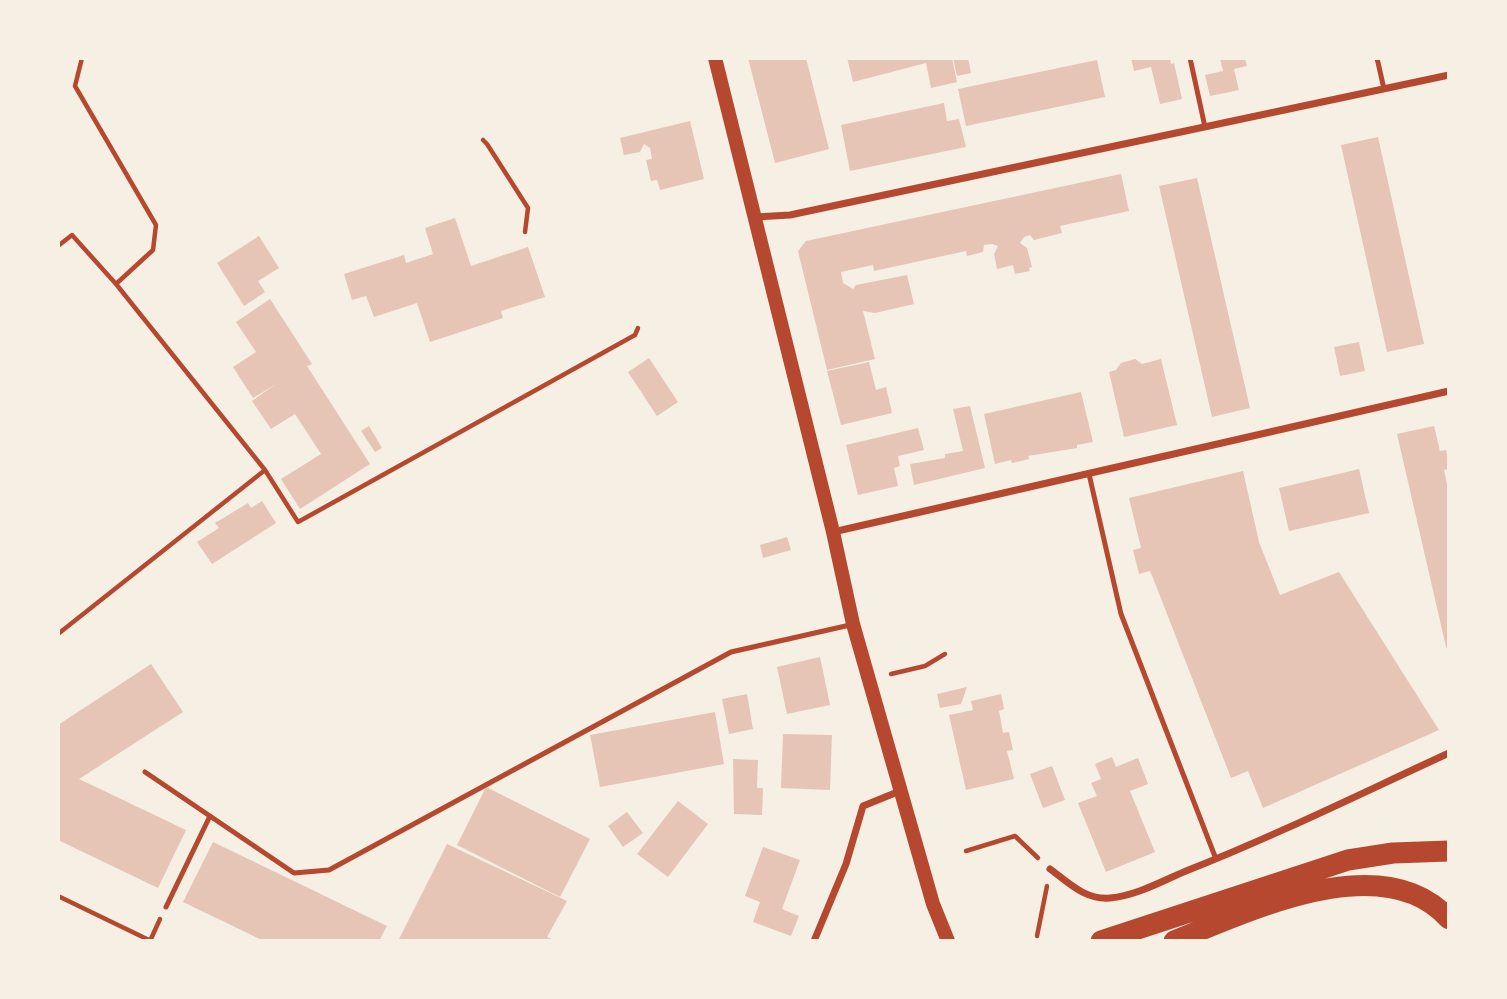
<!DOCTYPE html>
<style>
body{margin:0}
#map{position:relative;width:1507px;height:999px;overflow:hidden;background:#f6efe4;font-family:Jost,sans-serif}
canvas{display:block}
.frame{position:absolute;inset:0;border:60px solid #f6efe4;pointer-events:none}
</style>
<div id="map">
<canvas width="1507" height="999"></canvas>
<div class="frame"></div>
</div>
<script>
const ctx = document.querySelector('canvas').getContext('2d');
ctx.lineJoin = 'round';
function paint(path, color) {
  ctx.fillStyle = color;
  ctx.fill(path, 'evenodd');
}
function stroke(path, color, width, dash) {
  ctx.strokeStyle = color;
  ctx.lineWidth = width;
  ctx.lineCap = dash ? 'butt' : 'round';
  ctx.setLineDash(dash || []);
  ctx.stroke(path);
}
const building = new Path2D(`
 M 748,58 L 806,58 L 829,149 L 775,163 Z
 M 847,58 L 952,58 L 957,82 L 931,88 L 926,63 L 853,82 Z
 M 953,58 L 968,58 L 971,73 L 957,76 Z
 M 1131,58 L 1170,58 L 1171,64 L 1174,63 L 1182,99 L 1160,104 L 1151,67 L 1134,71 Z
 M 1225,58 L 1245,58 L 1247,66 L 1234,69 L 1239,90 L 1210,96 L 1205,75 L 1223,71 L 1220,59 Z
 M 1097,60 L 1105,97 L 966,126 L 958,89 Z
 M 944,103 L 947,121 L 959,119 L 966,147 L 850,171 L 841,125 Z
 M 690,121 L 704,179 L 660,190 L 657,180 L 651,181 L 646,160 L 652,159 L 650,148 L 644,144 L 640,152 L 624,155 L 620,138 Z
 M 1378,137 L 1424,344 L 1387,352 L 1341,145 Z
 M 1121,174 L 1129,211 L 1060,226 L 1062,233 L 1034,240 L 1030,235 L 1024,237 L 1020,243 L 1027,248 L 1032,267 L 1029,268 L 1030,271 L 1015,274 L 1013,265 L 997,269 L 994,254 L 998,246 L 992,244 L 984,245 L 983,252 L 967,256 L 966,251 L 874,271 L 873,265 L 841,272 L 843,283 L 853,289 L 856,285 L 907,275 L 914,304 L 875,313 L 863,311 L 875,359 L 827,370 L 798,251 L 806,241 Z
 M 1197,178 L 1250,408 L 1212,417 L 1159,186 Z
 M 455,218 L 471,266 L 528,247 L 545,297 L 501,311 L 503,318 L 430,342 L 417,303 L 374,317 L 366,296 L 352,300 L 344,274 L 404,255 L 406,263 L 433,254 L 425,228 Z
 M 259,236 L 279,268 L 258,281 L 265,292 L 244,306 L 217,263 Z
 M 270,299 L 312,364 L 307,366 L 370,464 L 300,509 L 281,479 L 321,454 L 295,414 L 271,429 L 252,401 L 276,384 L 253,398 L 233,367 L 256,352 L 236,322 Z
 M 1359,342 L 1365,371 L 1340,376 L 1334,347 Z
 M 649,358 L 678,402 L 657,416 L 628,372 Z
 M 1135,359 L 1142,364 L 1161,359 L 1177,425 L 1124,437 L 1109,372 L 1116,370 L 1121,363 Z
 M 869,362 L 876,390 L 886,387 L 892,413 L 841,425 L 827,371 Z
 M 1081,392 L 1093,442 L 1077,445 L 1077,448 L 1028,456 L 1029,459 L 1012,463 L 1011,460 L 995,464 L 984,414 Z
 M 970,406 L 985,468 L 914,485 L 910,464 L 945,458 L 945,454 L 963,451 L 953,409 Z
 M 369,426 L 382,448 L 375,452 L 361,431 Z
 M 1434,426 L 1440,451 L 1446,450 L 1449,465 L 1449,469 L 1444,470 L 1449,493 L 1449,652 L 1446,647 L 1397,434 Z
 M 918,428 L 924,450 L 898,456 L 900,466 L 894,468 L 898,486 L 858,495 L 846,445 Z
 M 1359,469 L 1369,513 L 1289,531 L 1279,488 Z
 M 1243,471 L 1259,542 L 1280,595 L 1339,572 L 1439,730 L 1263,808 L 1248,771 L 1231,778 L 1153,578 L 1150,571 L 1139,574 L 1133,550 L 1141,548 L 1129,498 Z
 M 262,501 L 276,523 L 212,564 L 197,542 L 219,528 L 215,523 L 248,503 L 251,508 Z
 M 787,537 L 791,550 L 763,558 L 760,545 Z
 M 820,657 L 830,705 L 787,714 L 777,667 Z
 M 151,664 L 183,712 L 79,779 L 186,830 L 158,888 L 58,840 L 58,725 Z
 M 967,687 L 961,704 L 940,708 L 937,694 Z
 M 747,694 L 753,729 L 729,734 L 722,699 Z
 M 1001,694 L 1004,709 L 999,711 L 1003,733 L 1009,732 L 1013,750 L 1007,751 L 1014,779 L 966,790 L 949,715 L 973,710 L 971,701 Z
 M 715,712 L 724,764 L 600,787 L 590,735 Z
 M 783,734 L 832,735 L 830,790 L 781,788 Z
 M 1112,757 L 1116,767 L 1138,758 L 1148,784 L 1130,791 L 1155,852 L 1106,872 L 1078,803 L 1097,796 L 1091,783 L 1101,779 L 1095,764 Z
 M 733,759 L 758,760 L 757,788 L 763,788 L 762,815 L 734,814 Z
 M 1052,766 L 1065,800 L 1043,808 L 1030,774 Z
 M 486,787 L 590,839 L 560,897 L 457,845 Z
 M 678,801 L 708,824 L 668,877 L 637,854 Z
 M 627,812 L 643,833 L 623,847 L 608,826 Z
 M 213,842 L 387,926 L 379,941 L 264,941 L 183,902 Z
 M 447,844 L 567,901 L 547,937 L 557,941 L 398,941 Z
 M 763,847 L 800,860 L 782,909 L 799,916 L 791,936 L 753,922 L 760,902 L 745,896 Z`);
const path = new Path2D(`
 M 82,58 L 75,86 L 156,225 L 153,250 L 116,284
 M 483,140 L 487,144 L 528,208 L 525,232
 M 58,246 L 72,235 L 116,284 L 265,470 L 58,634
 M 265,470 L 298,522 L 635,335 L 638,328
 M 891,674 L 925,666 L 945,654
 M 966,851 L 1015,836 L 1038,858
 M 58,896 L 151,941
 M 1037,936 L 1047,886
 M 150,941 L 160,919`);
const service = new Path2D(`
 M 1190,58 L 1205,127
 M 1377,58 L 1384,89
 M 1089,474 L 1121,614 L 1216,859
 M 145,772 L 294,873 L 329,870 L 731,652 L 850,625
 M 166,907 L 210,816`);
const minor = new Path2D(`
 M 755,217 L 790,215 L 1449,75
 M 833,532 L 1449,391
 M 1050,869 C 1069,883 1085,900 1110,898 C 1136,896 1162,881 1186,871 C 1275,836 1362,793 1449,753
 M 814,941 L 846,864 L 863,806 L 900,791`);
const secondary = new Path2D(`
 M 715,58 L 833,532 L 853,624 L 933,904 L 948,941`);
const motorway = new Path2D(`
 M 1101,941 L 1348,860 L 1393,853 L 1449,851
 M 1174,941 C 1248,912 1383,845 1449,919`);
paint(building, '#e6c5b7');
stroke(path, '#b5482f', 4.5);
stroke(service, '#b5482f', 5);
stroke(minor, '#b5482f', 7);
stroke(secondary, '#b5482f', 14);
stroke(motorway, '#b5482f', 21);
</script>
